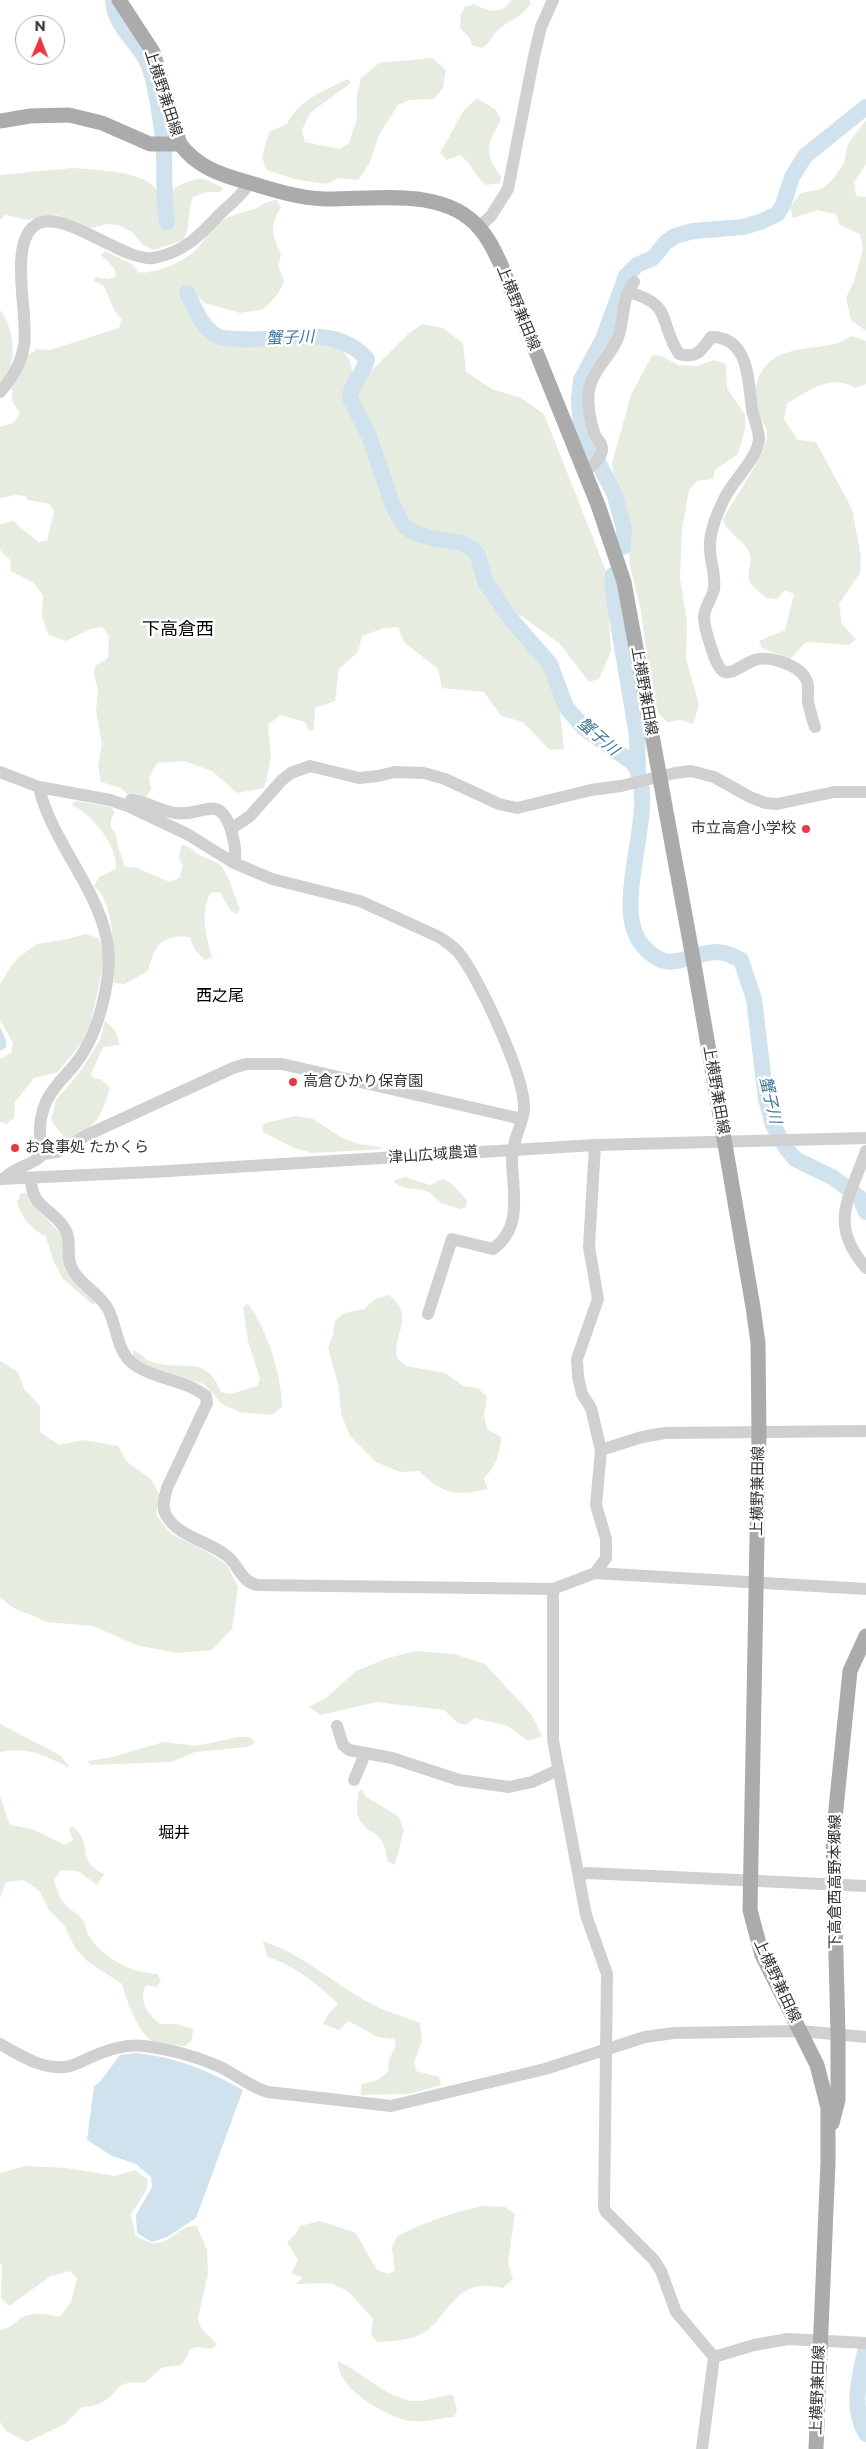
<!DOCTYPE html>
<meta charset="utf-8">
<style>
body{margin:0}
#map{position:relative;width:866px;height:2449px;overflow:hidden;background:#fff;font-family:Montserrat,sans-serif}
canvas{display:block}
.north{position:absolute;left:15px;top:15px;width:50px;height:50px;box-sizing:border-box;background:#fff;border:1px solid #adadad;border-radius:50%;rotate:1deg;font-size:14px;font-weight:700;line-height:20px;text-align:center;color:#333}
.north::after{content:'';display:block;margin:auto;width:18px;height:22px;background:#e63946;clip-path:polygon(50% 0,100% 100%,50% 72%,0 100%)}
</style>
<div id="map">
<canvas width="866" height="2449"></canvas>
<div class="north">N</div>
</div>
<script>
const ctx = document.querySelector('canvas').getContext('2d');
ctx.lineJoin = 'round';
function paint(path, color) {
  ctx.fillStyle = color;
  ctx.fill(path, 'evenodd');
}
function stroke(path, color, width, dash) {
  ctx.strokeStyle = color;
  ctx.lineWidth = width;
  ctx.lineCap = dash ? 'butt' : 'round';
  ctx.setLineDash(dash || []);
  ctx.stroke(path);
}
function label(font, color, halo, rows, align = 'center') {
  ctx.font = font + ' Montserrat,"Noto Sans JP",sans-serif';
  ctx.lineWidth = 5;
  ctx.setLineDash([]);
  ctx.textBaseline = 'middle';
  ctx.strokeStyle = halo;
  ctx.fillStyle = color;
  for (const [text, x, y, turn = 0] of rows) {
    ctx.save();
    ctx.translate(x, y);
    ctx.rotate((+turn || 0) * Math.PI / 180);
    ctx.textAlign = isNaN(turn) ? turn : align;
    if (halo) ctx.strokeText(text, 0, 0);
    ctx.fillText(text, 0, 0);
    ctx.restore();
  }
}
const green = new Path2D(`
 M 511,0 L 529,0 L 531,3 C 521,19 509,19 497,31 C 490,37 493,41 482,48 L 472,45 L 469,37 L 460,28 L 461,14 L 465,7 L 474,4 C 487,12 504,15 511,0 Z
 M 432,58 L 446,70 L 443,88 L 434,99 L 409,100 L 398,105 L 379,135 L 369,164 L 358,180 L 339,178 L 326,184 L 294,179 L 267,170 L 262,158 L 269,132 L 287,124 C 298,100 325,90 348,79 L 351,83 L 310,113 L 302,130 L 305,142 L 339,149 L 349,143 L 357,119 L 357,95 L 361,78 L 379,63 Z
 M 477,98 L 496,110 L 501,119 C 488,145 482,152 501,176 L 500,183 L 486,185 C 474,175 472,164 460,155 L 447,160 L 440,153 L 464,110 Z
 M 866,120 L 866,164 L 854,182 L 856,196 L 866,197 L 866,331 L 851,320 L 846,298 L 854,281 L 863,250 L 860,234 L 840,225 L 836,214 L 817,210 L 793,218 L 790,207 L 801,193 L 822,189 L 833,179 L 844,163 L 848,144 Z
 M 72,168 C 94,170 146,170 158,192 C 162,201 162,213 166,223 L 171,223 L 168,195 C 173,188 178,186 185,183 C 202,175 207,180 223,188 L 221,192 L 206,192 L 193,197 C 187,212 191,227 183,240 L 154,250 L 143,245 L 132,232 L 119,225 L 108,224 L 91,228 L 57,215 L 27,220 L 6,215 L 0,219 L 0,175 Z
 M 276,200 L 281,207 C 269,227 272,234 281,255 L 278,265 L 284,281 L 278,294 L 264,309 L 240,313 L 205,303 L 192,292 L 184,291 L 200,324 L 217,339 L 246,343 L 316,340 L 340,346 L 350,361 L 353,374 L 370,372 L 408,334 L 422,324 L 443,328 L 463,343 L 466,372 L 492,389 L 521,398 L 544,414 L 606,571 L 611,651 L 599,679 L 589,682 L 560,644 L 520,615 L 507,623 C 515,634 526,644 535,654 C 558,683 561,713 564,749 L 550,750 L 523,722 L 501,716 L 484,692 L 442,688 L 438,669 L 404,642 L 398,627 L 384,628 L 362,636 L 358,652 L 339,669 L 335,701 L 315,708 L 314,730 L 309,731 L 305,722 L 280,715 L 268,725 L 271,758 L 264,788 L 237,793 L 212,771 L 184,761 L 157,763 L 149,777 L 151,789 L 146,797 L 130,797 L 121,788 L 101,782 L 98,766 L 102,744 L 96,711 L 98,690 L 94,675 L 95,666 L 108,658 L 109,636 L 102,627 L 91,629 L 66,641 L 49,635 L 42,617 L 43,595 L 34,583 L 11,571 L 10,560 L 0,550 L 0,524 L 13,521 L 38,542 L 47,541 L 54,511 L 50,504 L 28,500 L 25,496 L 16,495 L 0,498 L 0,427 L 13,423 L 20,413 L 12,401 L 12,388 L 27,356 L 37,349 L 50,350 L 119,328 L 122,320 L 114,310 L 104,286 L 94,281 L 96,277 L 108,279 L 116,276 L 114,268 L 101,255 L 105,251 L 132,264 L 138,272 C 153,275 178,264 191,254 C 200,248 205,235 214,227 C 225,217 238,213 251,210 C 261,208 262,202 276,200 Z
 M 0,310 C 15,331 19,364 0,383 Z
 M 852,336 L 866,341 L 866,384 L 856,388 C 829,373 811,390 787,403 L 784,419 L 798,440 L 816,442 L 852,509 L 861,557 L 860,573 L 839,604 L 842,624 L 856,639 L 849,645 L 806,642 L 790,659 L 762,648 L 759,641 L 785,630 L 794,594 L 785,590 L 777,599 L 767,598 C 762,594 753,588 750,582 C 745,572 754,562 749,552 C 743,538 727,534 723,520 C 732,500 770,451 767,432 C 767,426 761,421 758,415 C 751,398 756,371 772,360 C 791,347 813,349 834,344 C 840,343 846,338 852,336 Z
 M 652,355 L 662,356 L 678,365 L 697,366 L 714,360 L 726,364 L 727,388 L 745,415 L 745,429 L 738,454 L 715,470 L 713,479 L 697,481 L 689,490 L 682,529 L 680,578 L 687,622 L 686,659 L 699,705 L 693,724 L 680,720 L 667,722 L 659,714 L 652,697 L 641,611 L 630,566 L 625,507 L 614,477 L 612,463 L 631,395 Z
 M 75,801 L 111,807 L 115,813 L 111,819 L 111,827 L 116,834 L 118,847 L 125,867 L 134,867 L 170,882 L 179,878 L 183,866 L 179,857 L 181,845 C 189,845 194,852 201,856 C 207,859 213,860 219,864 C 227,869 235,898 240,909 L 237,914 L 231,911 L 220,892 L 210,893 C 200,914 206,935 212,957 L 205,960 L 194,949 L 190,937 C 160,934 155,946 148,971 L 125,984 L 114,983 C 113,958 116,902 94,886 L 99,877 L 116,869 C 118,846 92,814 72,805 Z
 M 85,934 L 99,938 L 104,956 L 100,981 L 91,1021 L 82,1042 L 58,1072 L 34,1078 L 15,1102 L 14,1118 L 6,1124 L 0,1122 L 0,1059 L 11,1053 L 13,1043 L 0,1020 L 0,985 L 9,969 L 19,957 L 37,944 L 68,939 Z
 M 105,1021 L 115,1030 L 120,1045 L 103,1047 L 91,1074 L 95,1079 L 101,1079 L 110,1088 C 99,1122 98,1124 66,1140 L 51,1120 L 56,1100 L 80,1072 L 100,1040 Z
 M 295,1116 L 313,1119 L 342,1138 L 358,1144 L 380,1147 L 383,1149 L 312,1153 L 294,1148 L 263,1132 L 262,1126 L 266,1123 Z
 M 405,1177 L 430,1185 L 443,1179 L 451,1183 L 467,1200 L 466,1207 L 461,1209 C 454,1207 445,1205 439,1201 C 435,1199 433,1195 430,1193 C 420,1186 406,1193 393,1181 Z
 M 21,1193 L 28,1193 L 35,1207 L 63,1236 L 65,1256 L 97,1303 L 92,1304 L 63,1279 L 53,1260 L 46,1237 C 32,1229 21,1218 17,1202 Z
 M 389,1295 C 416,1317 393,1332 397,1358 L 406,1366 L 445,1373 L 463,1386 L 478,1388 L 487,1397 L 484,1415 L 487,1429 L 501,1437 C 500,1454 496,1467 484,1478 L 488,1489 C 453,1496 445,1495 419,1471 L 400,1472 L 376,1462 L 350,1436 L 341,1414 L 339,1388 L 328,1347 L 333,1335 L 335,1321 L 344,1313 L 364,1309 L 375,1299 Z
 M 248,1304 C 267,1328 282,1377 282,1407 L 271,1415 L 240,1412 L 222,1404 L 204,1384 L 161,1373 L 133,1357 L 133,1350 C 140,1352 145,1360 152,1362 C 182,1372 206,1353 221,1392 L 231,1394 L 257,1386 L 260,1379 L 248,1341 L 243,1307 Z
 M 0,1361 L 18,1372 L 24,1389 L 40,1406 L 40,1432 L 59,1445 L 83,1440 L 118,1446 L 127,1462 L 151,1479 L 159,1494 L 156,1515 L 171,1534 L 206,1551 L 227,1565 L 238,1588 L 232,1629 L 212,1650 L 177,1653 L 136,1645 L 93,1626 L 47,1622 L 12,1607 L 0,1597 Z
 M 416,1651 L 454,1654 L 485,1664 L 532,1715 L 542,1736 L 528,1741 L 508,1726 L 475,1718 L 466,1725 L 458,1723 L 444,1710 L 377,1702 L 320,1715 L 309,1707 L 326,1698 L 356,1671 L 388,1658 Z
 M 0,1724 L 60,1755 L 70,1768 C 42,1755 33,1747 0,1752 Z
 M 238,1737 L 250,1737 L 255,1743 L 247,1747 L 195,1752 L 171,1762 L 90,1765 L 88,1761 L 112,1757 L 164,1742 L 196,1746 Z
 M 362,1789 L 365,1796 L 399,1817 L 404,1831 C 399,1842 400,1854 394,1865 L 387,1861 C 385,1826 366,1838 358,1816 C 356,1809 358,1799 358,1792 Z
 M 0,1796 L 10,1825 L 32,1829 L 65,1845 L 73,1840 L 69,1829 L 72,1826 C 97,1847 72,1857 104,1874 L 97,1885 L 78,1871 L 61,1870 L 54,1880 C 57,1892 60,1900 70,1909 C 74,1912 80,1915 82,1919 C 86,1924 86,1931 89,1936 C 104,1959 131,1973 158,1974 L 161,1982 L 156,1987 L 146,1985 C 138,2002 148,2014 160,2024 L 176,2024 L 193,2029 L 192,2039 L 186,2046 C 176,2045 163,2045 154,2042 C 139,2036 126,1999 122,1984 L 87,1961 L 75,1948 L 65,1926 L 49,1910 L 40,1891 L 23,1880 L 6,1882 L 0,1898 Z
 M 263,1941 C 297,1952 325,1976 356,1995 C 375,2008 398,2015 420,2023 L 422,2041 L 414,2062 L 416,2071 L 439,2077 L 441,2085 L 409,2094 L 361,2095 L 361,2084 L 376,2081 L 388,2072 L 389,2060 L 396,2045 L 394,2039 L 378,2037 L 348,2021 L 339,2030 L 323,2024 L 329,2013 L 338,2004 C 319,1985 293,1964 267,1957 Z
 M 25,2166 L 66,2168 L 115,2176 L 135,2170 L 148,2180 L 146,2191 L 131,2214 L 135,2235 C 169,2258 172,2224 197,2226 L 207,2250 L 208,2273 L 198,2318 L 201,2328 L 217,2344 L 212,2349 L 197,2347 L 190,2349 C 181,2371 181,2363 161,2368 L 145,2383 C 112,2380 123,2391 101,2403 C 96,2406 88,2406 82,2407 L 65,2424 L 27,2442 L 6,2431 L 0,2422 L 0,2330 C 14,2328 16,2318 28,2315 C 38,2312 50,2315 60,2317 L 71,2302 L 77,2278 L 70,2271 L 51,2276 L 9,2306 L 1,2298 L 2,2267 L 0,2262 L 0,2173 Z
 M 484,2206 L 505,2207 L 515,2214 L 508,2262 L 513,2279 L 503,2288 C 496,2287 486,2285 479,2286 C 451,2291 445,2320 423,2333 C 409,2341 393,2341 377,2342 L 371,2335 L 373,2319 L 349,2292 L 331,2283 L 296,2284 L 303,2277 L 291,2274 L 298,2260 L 287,2242 L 295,2235 L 300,2226 L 320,2221 L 356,2233 L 377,2270 L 389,2274 L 395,2270 L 392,2248 L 397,2236 C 426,2222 452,2212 484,2206 Z
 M 338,2361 C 362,2372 392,2403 418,2401 C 430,2400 441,2395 453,2395 L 457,2411 L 454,2417 C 441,2418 424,2423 411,2421 C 387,2418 336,2388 338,2361 Z`);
const water = new Path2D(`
 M 0,1027 L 6,1040 L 6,1047 L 0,1051 Z
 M 135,2053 C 177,2057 206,2070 243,2090 L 196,2218 L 167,2237 L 152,2242 L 137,2233 L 136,2215 L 152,2187 L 151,2177 L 136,2164 L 112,2156 L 87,2140 L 94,2086 L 99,2083 L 120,2055 Z`);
const river = new Path2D(`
 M 113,0 C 114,28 139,41 149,66 C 156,85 164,136 164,157 C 165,179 163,200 167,222
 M 187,293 C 195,308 202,328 217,336 C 222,339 231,338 236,339 C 279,343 333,321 367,359 C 364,373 349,387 350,398 L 369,436 L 393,506 L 403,525 L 413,532 L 431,538 L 461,543 L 473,549 L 478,556 L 485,581 L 509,617 L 550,664 L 566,707 L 584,728 L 633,763 C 663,805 607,905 643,946 C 670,977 686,953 716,952 C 726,952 733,956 741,960 L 754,999 L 766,1099 L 773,1125 L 786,1148 L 795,1159 L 832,1177 L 846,1187 L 860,1198 L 866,1212
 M 623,547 L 624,528 L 614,493 L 589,445 L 580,420 L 579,399 L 581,380 L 603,339 L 626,276 L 637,265 L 653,258 L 666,242 L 675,236 L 693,231 L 743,227 L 760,222 L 777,214 L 783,205 L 792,177 L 805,156 L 866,107
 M 613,575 L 613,593 L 637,736 L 638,770
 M 866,2347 C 860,2377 850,2407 866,2434`);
const minor = new Path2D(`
 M 479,227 L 491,216 L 508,189 L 534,56 L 541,27 L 553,0
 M 628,292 C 674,304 658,322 679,354 C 697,359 702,350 711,337 C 750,337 748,382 752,410 C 754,419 759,430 759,439 C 758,459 731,482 723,501 C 717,514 709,532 710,548 C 710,562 716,575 714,589 C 712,598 704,608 704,617 C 704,628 709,640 712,650 C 723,684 729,672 752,661 C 767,654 799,665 806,679 C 810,685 807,695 808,702 C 810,710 812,719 815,727
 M 0,392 C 11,380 21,363 24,346 C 29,317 9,249 33,227 C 58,203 122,262 153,258 C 183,253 199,236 218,216 C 230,204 241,197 249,183
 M 584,472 C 591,467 603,457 602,448 C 602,444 597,439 595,435 C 590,422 587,403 589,390 C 592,372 610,356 617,340 C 625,322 621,297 634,282
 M 0,772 L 39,787 L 110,800 L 128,806 L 187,834 L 234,863 L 272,879 L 360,901 L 439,937 C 448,943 456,948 462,957 C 481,985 526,1077 524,1110 C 522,1126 512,1142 512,1158 C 512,1190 524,1227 493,1249 L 452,1239 L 428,1314
 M 128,806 L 131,800 C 147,801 159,811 175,813 C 203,817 219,792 231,830 C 234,842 237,851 234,863
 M 231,829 L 250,816 L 282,780 L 291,773 L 310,766 L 359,778 L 378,776 L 395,772 L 424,773 L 445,779 L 499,804 L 517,808 L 591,790 L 621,786 L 675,773 L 691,771 L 714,777 L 750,797 L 765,803 L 777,804 L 834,792 L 866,792
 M 866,1151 C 849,1200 828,1223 866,1268
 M 43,1154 L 57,1152 L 87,1135 L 233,1068 L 246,1064 L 282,1064 L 522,1119
 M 5,1178 C 15,1166 33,1166 43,1154 C 44,1147 41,1142 40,1135 C 39,1125 42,1111 46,1102 C 53,1086 66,1076 76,1063 C 99,1033 115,973 106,936 C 95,885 50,838 39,787
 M 31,1178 C 31,1209 53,1208 65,1229 C 72,1240 66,1255 71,1266 C 79,1285 99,1292 108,1309 C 118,1328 116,1353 136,1366 C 158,1380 185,1380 206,1396 L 207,1403 L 167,1488 C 165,1496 161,1507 166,1515 C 178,1537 209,1541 227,1556 C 239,1565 240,1581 257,1585 L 553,1589 L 595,1573 L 606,1558 L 606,1539 L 596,1505 L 601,1450 L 591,1408 L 582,1394 L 578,1377 L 577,1359 L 598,1299 L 589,1247 L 595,1145
 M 0,1179 L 152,1172 L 595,1145 L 866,1138
 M 601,1450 L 642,1437 L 665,1433 L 866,1431
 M 595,1573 L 866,1589
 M 553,1589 L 553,1740 L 586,1915 L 607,1974 L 604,2207 L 606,2212 L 654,2260 L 661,2271 L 676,2312 L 714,2357 L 702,2449
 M 337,1726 L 343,1745 L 349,1750 L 392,1758 L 459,1780 L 509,1787 L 532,1782 L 558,1770
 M 354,1780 L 365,1754
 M 579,1875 L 587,1873 L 866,1886
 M 0,2044 C 20,2055 40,2069 64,2067 C 72,2067 81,2062 89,2058 C 107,2050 124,2044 144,2046 C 169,2049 195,2056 218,2066 C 236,2074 249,2087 268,2092 L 391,2106 L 545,2069 L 645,2037 L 674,2033 L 801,2031 L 866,2037
 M 714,2357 L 754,2345 L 788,2339 L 866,2343`);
const major = new Path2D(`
 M 119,0 L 153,52 L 180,144 C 197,167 221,175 247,182 C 273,190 298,198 325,199 C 374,200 445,186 480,229 C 489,239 495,252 501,265 L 598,505 L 624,582 L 694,964 L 753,1307 L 758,1343 L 759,1434 L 750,1910 L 762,1955 L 817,2065 L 828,2108 L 828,2162 L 816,2449
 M 0,121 L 30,116 L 69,115 L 102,123 L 150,144 L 180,144
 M 832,2123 L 838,2100 L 838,2034 L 833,1838 L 850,1671 L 866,1636`);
const markers = [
 [806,829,5,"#e63946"],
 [293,1082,5,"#e63946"],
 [15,1148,5,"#e63946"]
];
const streetNames = [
 ["上横野兼田線",163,93,72],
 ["上横野兼田線",518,308,68],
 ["上横野兼田線",644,691,80],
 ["上横野兼田線",716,1090,80],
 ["津山広域農道",433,1155,-4],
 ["上横野兼田線",758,1491,-89],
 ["下高倉西高野本郷線",836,1882,-90],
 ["上横野兼田線",777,1981,65],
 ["上横野兼田線",818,2390,-88]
];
const poiNames = [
 ["市立高倉小学校",796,829,"right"],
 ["高倉ひかり保育園",303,1082],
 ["お食事処 たかくら",25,1148]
];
const waterNames = [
 ["蟹子川",290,338,-2],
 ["蟹子川",598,737,41],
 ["蟹子川",770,1100,77]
];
const neighbourhoodNames = [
 ["西之尾",220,996],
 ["堀井",174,1833]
];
const quarterNames = [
 ["下高倉西",178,630]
];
paint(green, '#e6ecdf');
paint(water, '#cfe2ee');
stroke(river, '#cfe2ee', 16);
stroke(minor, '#d0d0d0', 12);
stroke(major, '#ababab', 15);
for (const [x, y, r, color] of markers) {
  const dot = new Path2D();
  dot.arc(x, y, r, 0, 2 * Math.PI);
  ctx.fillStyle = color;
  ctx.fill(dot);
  stroke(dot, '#fff', 2);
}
label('15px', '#333', '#fff', streetNames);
label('15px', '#333', '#fff', poiNames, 'left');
label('italic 16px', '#3f7597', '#fff', waterNames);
label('16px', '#000', '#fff', neighbourhoodNames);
label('18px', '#000', '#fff', quarterNames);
</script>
